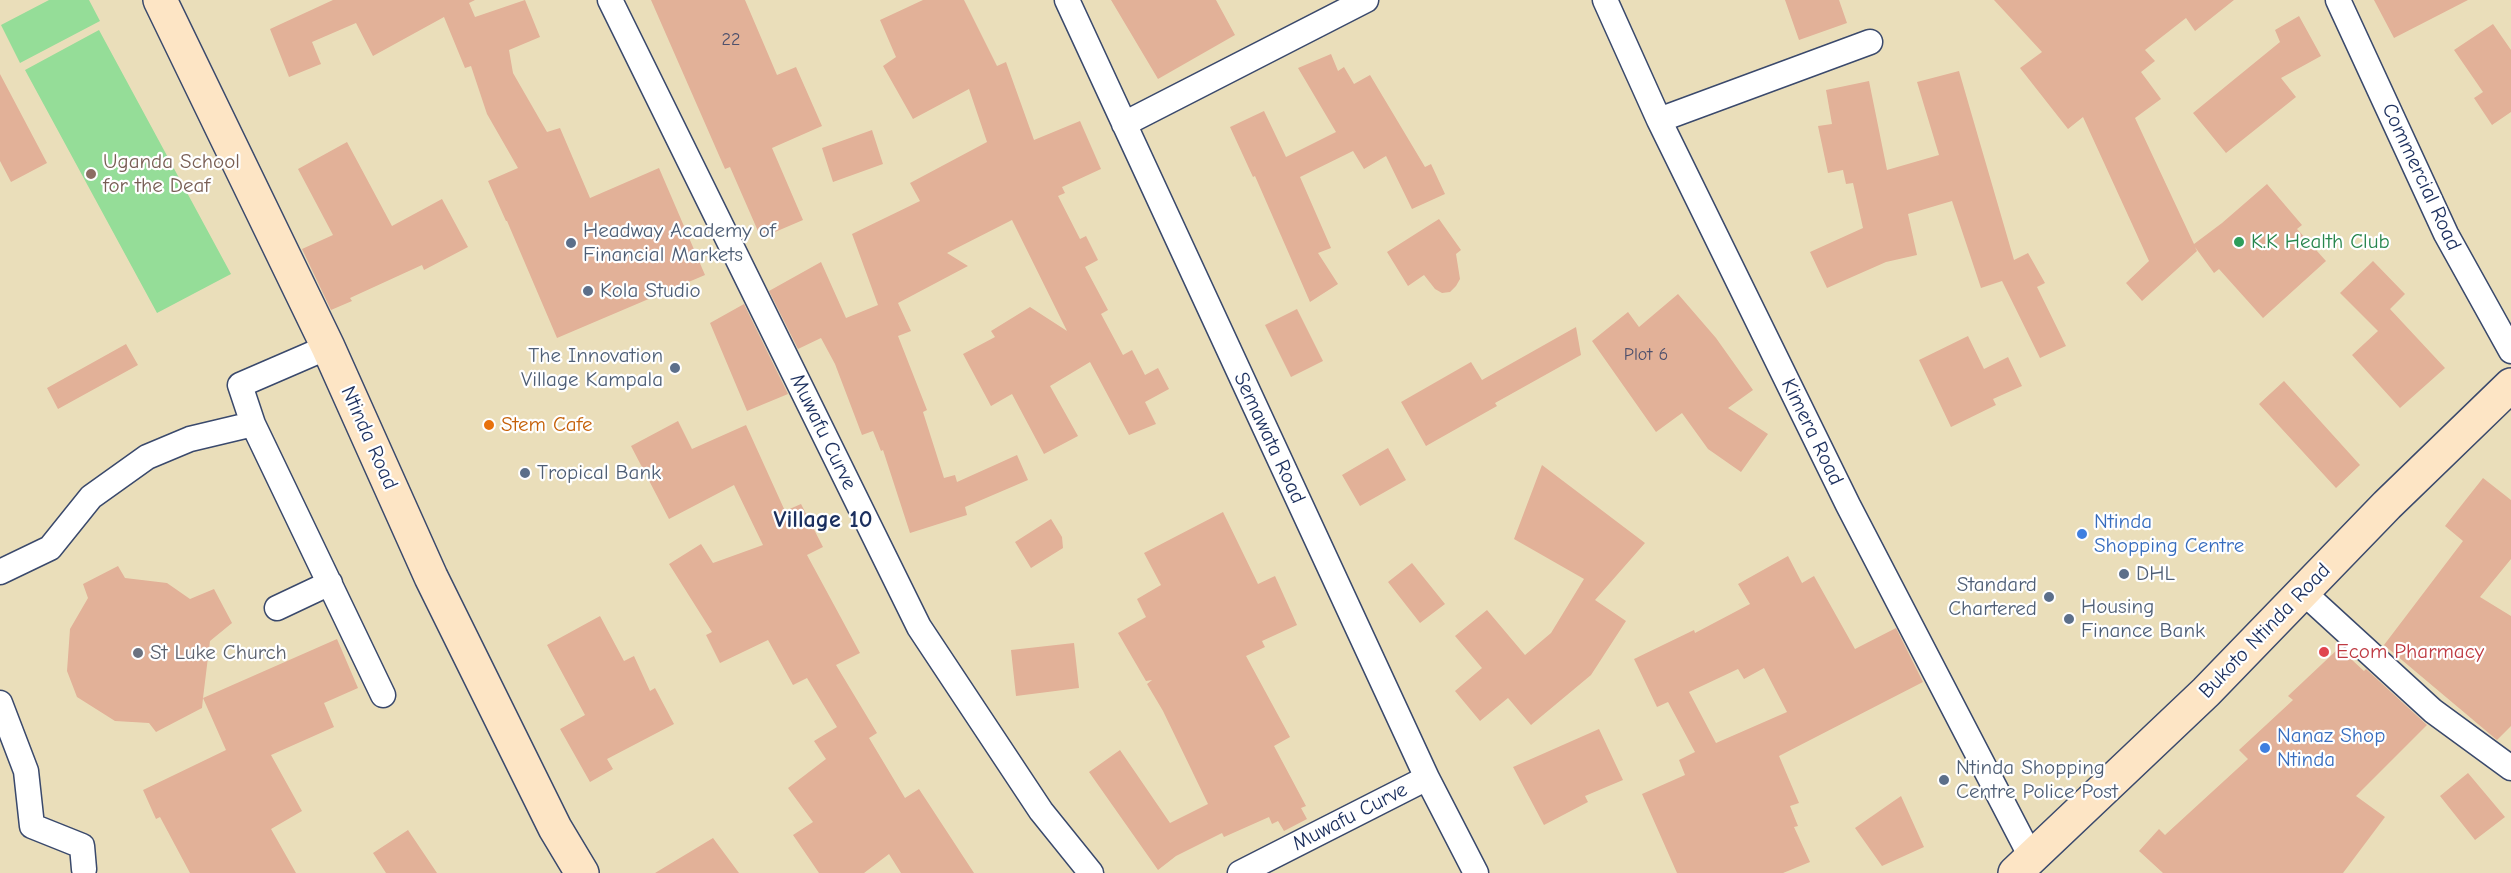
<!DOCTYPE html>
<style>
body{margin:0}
canvas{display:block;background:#eadeba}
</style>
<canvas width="2511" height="873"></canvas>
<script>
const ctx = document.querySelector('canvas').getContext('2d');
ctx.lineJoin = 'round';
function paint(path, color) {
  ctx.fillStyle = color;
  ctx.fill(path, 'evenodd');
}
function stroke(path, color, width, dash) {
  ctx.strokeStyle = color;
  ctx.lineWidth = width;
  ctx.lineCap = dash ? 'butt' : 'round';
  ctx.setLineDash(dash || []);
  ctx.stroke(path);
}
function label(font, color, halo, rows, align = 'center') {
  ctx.font = font + ' "Comic Neue",sans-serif';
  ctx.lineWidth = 4.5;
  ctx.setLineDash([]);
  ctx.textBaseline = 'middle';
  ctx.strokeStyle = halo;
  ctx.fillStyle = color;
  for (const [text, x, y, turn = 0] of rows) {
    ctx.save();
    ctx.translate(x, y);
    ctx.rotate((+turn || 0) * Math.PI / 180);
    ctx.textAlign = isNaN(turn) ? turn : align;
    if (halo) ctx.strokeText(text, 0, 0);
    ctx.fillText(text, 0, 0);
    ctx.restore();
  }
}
const green = new Path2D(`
 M 49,0 L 89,0 L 100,21 L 20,63 L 1,25 Z
 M 99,30 L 231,274 L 157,313 L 25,70 Z`);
const building = new Path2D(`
 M 333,0 L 475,0 L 469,3 L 475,17 L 525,0 L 540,37 L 509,50 L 513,73 L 547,132 L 560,128 L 590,198 L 659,168 L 705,275 L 557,338 L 507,221 L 506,221 L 488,181 L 518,168 L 487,114 L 471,66 L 465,68 L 444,17 L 373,56 L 356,23 L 312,42 L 321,64 L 289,77 L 270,29 Z
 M 651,0 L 745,0 L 777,75 L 796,67 L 822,126 L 772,148 L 803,220 L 761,238 L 730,167 L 725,169 Z
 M 923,0 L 964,0 L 997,66 L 1006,62 L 1034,140 L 1080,121 L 1101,169 L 1062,187 L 1065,193 L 1058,196 L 1080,239 L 1086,236 L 1098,260 L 1085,267 L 1108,310 L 1101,314 L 1123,355 L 1132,350 L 1145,375 L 1158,368 L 1169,389 L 1145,402 L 1156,424 L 1129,435 L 1090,362 L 1050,386 L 1078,436 L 1044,454 L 1012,394 L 991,406 L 963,354 L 995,337 L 991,331 L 1030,307 L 1067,331 L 1012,220 L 947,253 L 968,266 L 898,303 L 911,331 L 898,336 L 927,410 L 923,412 L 944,478 L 955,475 L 957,482 L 1017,455 L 1028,480 L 965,507 L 967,515 L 910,533 L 883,450 L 881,451 L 873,431 L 862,435 L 835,364 L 821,338 L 798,349 L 769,291 L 821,262 L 846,318 L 878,305 L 852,234 L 920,201 L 910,183 L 987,142 L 969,89 L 913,119 L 883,66 L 896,57 L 880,20 Z
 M 1111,0 L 1216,0 L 1235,35 L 1158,79 Z
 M 1785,0 L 1839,0 L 1847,23 L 1799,40 Z
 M 1994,0 L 2234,0 L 2195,31 L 2186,18 L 2145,50 L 2155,61 L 2141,72 L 2161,99 L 2135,118 L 2194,244 L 2222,223 L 2267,184 L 2302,225 L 2297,229 L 2326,261 L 2263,318 L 2219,269 L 2214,273 L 2195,247 L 2197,251 L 2142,301 L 2126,283 L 2149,261 L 2083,117 L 2068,129 L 2020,68 L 2042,52 Z
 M 2374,0 L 2468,0 L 2394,38 Z
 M 2299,16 L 2321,56 L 2281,78 L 2296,97 L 2226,153 L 2193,113 L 2280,42 L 2275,30 Z
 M 2493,24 L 2511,50 L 2511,112 L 2492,125 L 2474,98 L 2483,92 L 2454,50 Z
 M 1331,54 L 1338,71 L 1344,67 L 1354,84 L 1370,75 L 1425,167 L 1431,164 L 1445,194 L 1412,209 L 1386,156 L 1364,169 L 1353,151 L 1300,177 L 1331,248 L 1318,253 L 1338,284 L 1310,302 L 1255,176 L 1253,177 L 1230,127 L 1264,111 L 1286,157 L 1336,132 L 1298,68 Z
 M 1959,71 L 2014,260 L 2028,253 L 2045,283 L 2037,287 L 2066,346 L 2040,358 L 2002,281 L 1981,288 L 1952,201 L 1908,214 L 1917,255 L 1886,262 L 1827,288 L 1810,252 L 1863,228 L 1853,183 L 1846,184 L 1843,170 L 1828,173 L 1818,126 L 1832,124 L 1826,90 L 1869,81 L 1887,170 L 1939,155 L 1917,82 Z
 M 0,74 L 47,163 L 11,182 L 0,161 Z
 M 872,130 L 883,164 L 833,182 L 822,148 Z
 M 347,142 L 392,226 L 442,199 L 468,247 L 424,270 L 422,265 L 350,298 L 352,301 L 331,310 L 302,249 L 333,235 L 298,169 Z
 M 1439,219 L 1461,250 L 1456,254 L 1460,279 L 1456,286 L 1450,292 L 1442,293 L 1435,289 L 1424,275 L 1408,286 L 1387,252 Z
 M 2373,261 L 2405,294 L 2390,309 L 2445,368 L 2400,408 L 2352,355 L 2378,331 L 2340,293 Z
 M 1678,294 L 1716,338 L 1753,390 L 1728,408 L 1768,434 L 1741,472 L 1708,449 L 1682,413 L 1656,432 L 1592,341 L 1628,312 L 1639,327 Z
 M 744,304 L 788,394 L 747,411 L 710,323 Z
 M 1297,309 L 1323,361 L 1291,377 L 1265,325 Z
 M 1576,327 L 1581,355 L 1495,403 L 1497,406 L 1426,446 L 1401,402 L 1471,362 L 1482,380 Z
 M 1968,336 L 1984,369 L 2008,357 L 2022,386 L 1993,399 L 1996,405 L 1951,427 L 1919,360 Z
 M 126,344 L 138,365 L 58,409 L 47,388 Z
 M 2284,381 L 2360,465 L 2336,488 L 2259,404 Z
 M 678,421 L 692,449 L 746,425 L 785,511 L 801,504 L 823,547 L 807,555 L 860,653 L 836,665 L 877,733 L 869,738 L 905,798 L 919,789 L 974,873 L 901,873 L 889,854 L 864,873 L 819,873 L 793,835 L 813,822 L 788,788 L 826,759 L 814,741 L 837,727 L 807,678 L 793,685 L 768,640 L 720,663 L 706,635 L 712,632 L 669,564 L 701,544 L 713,563 L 763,545 L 734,485 L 669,519 L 631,446 Z
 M 1388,448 L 1406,480 L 1360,506 L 1342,475 Z
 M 1542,465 L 1645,543 L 1595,600 L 1626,621 L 1591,675 L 1531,725 L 1508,698 L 1480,721 L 1455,691 L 1482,668 L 1455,636 L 1487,610 L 1525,655 L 1551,633 L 1584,579 L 1514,539 Z
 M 2483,478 L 2511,500 L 2511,559 L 2480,597 L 2511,616 L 2511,726 L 2497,740 L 2384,645 L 2463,541 L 2445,526 Z
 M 1223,512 L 1258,584 L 1275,576 L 1297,625 L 1262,641 L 1265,647 L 1246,656 L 1290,737 L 1274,746 L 1306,806 L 1301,808 L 1307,819 L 1284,831 L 1278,821 L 1272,824 L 1269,817 L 1224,837 L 1222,833 L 1176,856 L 1158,870 L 1089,772 L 1120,750 L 1170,823 L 1208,804 L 1163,711 L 1147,684 L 1152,680 L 1146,681 L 1118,633 L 1146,617 L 1137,599 L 1161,585 L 1144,553 Z
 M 1051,519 L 1062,537 L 1063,548 L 1031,568 L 1015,542 Z
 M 1788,556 L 1802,583 L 1814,576 L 1855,649 L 1896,628 L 1923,682 L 1779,756 L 1799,803 L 1790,806 L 1798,826 L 1794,827 L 1810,862 L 1783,873 L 1677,873 L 1642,794 L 1685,775 L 1679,760 L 1695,752 L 1668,702 L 1657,707 L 1634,659 L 1694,630 L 1695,633 L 1750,604 L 1738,584 ZM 1764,668 L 1787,712 L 1716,743 L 1689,692 L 1738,669 L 1744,679 Z
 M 1412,563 L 1445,604 L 1420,623 L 1388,582 Z
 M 118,566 L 125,578 L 167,583 L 190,599 L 214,589 L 232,623 L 210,641 L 203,698 L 337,639 L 358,688 L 324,703 L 334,727 L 271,755 L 302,811 L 271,829 L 296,873 L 190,873 L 160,817 L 156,819 L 143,790 L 226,750 L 203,698 L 202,708 L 156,732 L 149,723 L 115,721 L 77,697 L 67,671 L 70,629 L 88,598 L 83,584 Z
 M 600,616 L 624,661 L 634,656 L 650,691 L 655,688 L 674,724 L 607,759 L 613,769 L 590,782 L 560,729 L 585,715 L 547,645 Z
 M 1074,643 L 1079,688 L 1016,696 L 1011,650 Z
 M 2339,648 L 2364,671 L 2366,669 L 2427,725 L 2356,796 L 2385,817 L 2343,873 L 2163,873 L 2139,851 L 2159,829 L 2165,835 L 2248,759 L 2239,750 L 2293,700 L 2288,696 Z
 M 1599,729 L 1623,780 L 1585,796 L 1588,802 L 1544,825 L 1513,767 Z
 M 2468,773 L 2505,817 L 2475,840 L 2440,796 Z
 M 1901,796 L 1924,847 L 1882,866 L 1855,828 Z
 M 408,830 L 437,873 L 386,873 L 373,853 Z
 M 713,838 L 739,873 L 655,873 Z`);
const street = new Path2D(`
 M 610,0 L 919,627 L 1041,811 L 1091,873
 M 1067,0 L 1427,778 L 1476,873
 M 1605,0 L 1659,120 L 1848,505 L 2031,857
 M 2338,0 L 2446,234 L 2511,351
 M 1659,120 L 1870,42
 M 1124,124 L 1366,0
 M 253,424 L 383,695
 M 0,572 L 50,548 L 91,497 L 147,457 L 190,439 L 253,424 L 240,385 L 328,347
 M 2303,592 L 2433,711 L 2511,768
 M 277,608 L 330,583
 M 0,703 L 26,771 L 32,826 L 82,846 L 84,869
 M 1240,873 L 1427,778`);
const secondary = new Path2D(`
 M 160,0 L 328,347 L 431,577 L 555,828 L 582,873
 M 2015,873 L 2206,692 L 2387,505 L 2511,385`);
const markers = [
 [91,174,6,"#8d6e63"],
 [2239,242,6,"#2e9e5b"],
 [571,243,6,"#5c6f8a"],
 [588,291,6,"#5c6f8a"],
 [675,368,6,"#5c6f8a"],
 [489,425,6,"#e8710a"],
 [525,473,6,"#5c6f8a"],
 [2082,534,6,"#3f7fe0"],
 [2124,574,6,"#5c6f8a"],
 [2049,597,6,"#5c6f8a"],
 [2069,619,6,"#5c6f8a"],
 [2324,652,6,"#e0444e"],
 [138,653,6,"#6b7280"],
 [2265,748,6,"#3f7fe0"],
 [1944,780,6,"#5c6f8a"]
];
const numberNames = [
 ["22",731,40],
 ["Plot 6",1646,355]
];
const educationNames = [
 ["Uganda School",103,162],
 ["for the Deaf",103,186]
];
const streetNames = [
 ["Commercial Road",2421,177,65],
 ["Muwafu Curve",823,432,64],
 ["Kimera Road",1812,432,64],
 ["Ntinda Road",369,438,66],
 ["Semawata Road",1269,438,65],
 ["Bukoto Ntinda Road",2265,631,-46],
 ["Muwafu Curve",1350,817,-27]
];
const serviceNames = [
 ["Headway Academy of",583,231],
 ["Financial Markets",583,255],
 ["Kola Studio",600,291],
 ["The Innovation",663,356,"right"],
 ["Village Kampala",663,380,"right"],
 ["Tropical Bank",537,473],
 ["DHL",2136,574],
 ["Standard",2037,585,"right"],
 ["Chartered",2037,609,"right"],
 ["Housing",2081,607],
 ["Finance Bank",2081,631],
 ["Ntinda Shopping",1956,768],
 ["Centre Police Post",1956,792]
];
const leisureNames = [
 ["K.K Health Club",2251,242]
];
const foodNames = [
 ["Stem Cafe",501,425]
];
const shopNames = [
 ["Ntinda",2094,522],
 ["Shopping Centre",2094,546],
 ["Nanaz Shop",2277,736],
 ["Ntinda",2277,760]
];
const healthNames = [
 ["Ecom Pharmacy",2336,652]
];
const worshipNames = [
 ["St Luke Church",150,653]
];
const quarterNames = [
 ["Village 10",823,520]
];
paint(green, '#95dd98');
paint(building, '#e2b198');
stroke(street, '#3a496c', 27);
stroke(secondary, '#3a496c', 36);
stroke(street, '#fff', 24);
stroke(secondary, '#fde5c5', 33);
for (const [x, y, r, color] of markers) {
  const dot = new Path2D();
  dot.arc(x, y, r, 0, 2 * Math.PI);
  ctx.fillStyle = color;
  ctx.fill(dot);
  stroke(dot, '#fff', 2);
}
label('18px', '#4d506c', null, numberNames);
label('21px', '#785e54', '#fff', educationNames, 'left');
label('21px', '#1b2f5e', '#fff', streetNames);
label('21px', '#4e5e75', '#fff', serviceNames, 'left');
label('21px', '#27864d', '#fff', leisureNames, 'left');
label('21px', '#c56008', '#fff', foodNames, 'left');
label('21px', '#366cbe', '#fff', shopNames, 'left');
label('21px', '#be3a42', '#fff', healthNames, 'left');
label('21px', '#5b616d', '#fff', worshipNames, 'left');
label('bold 24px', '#1b2f5e', '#fff', quarterNames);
</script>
